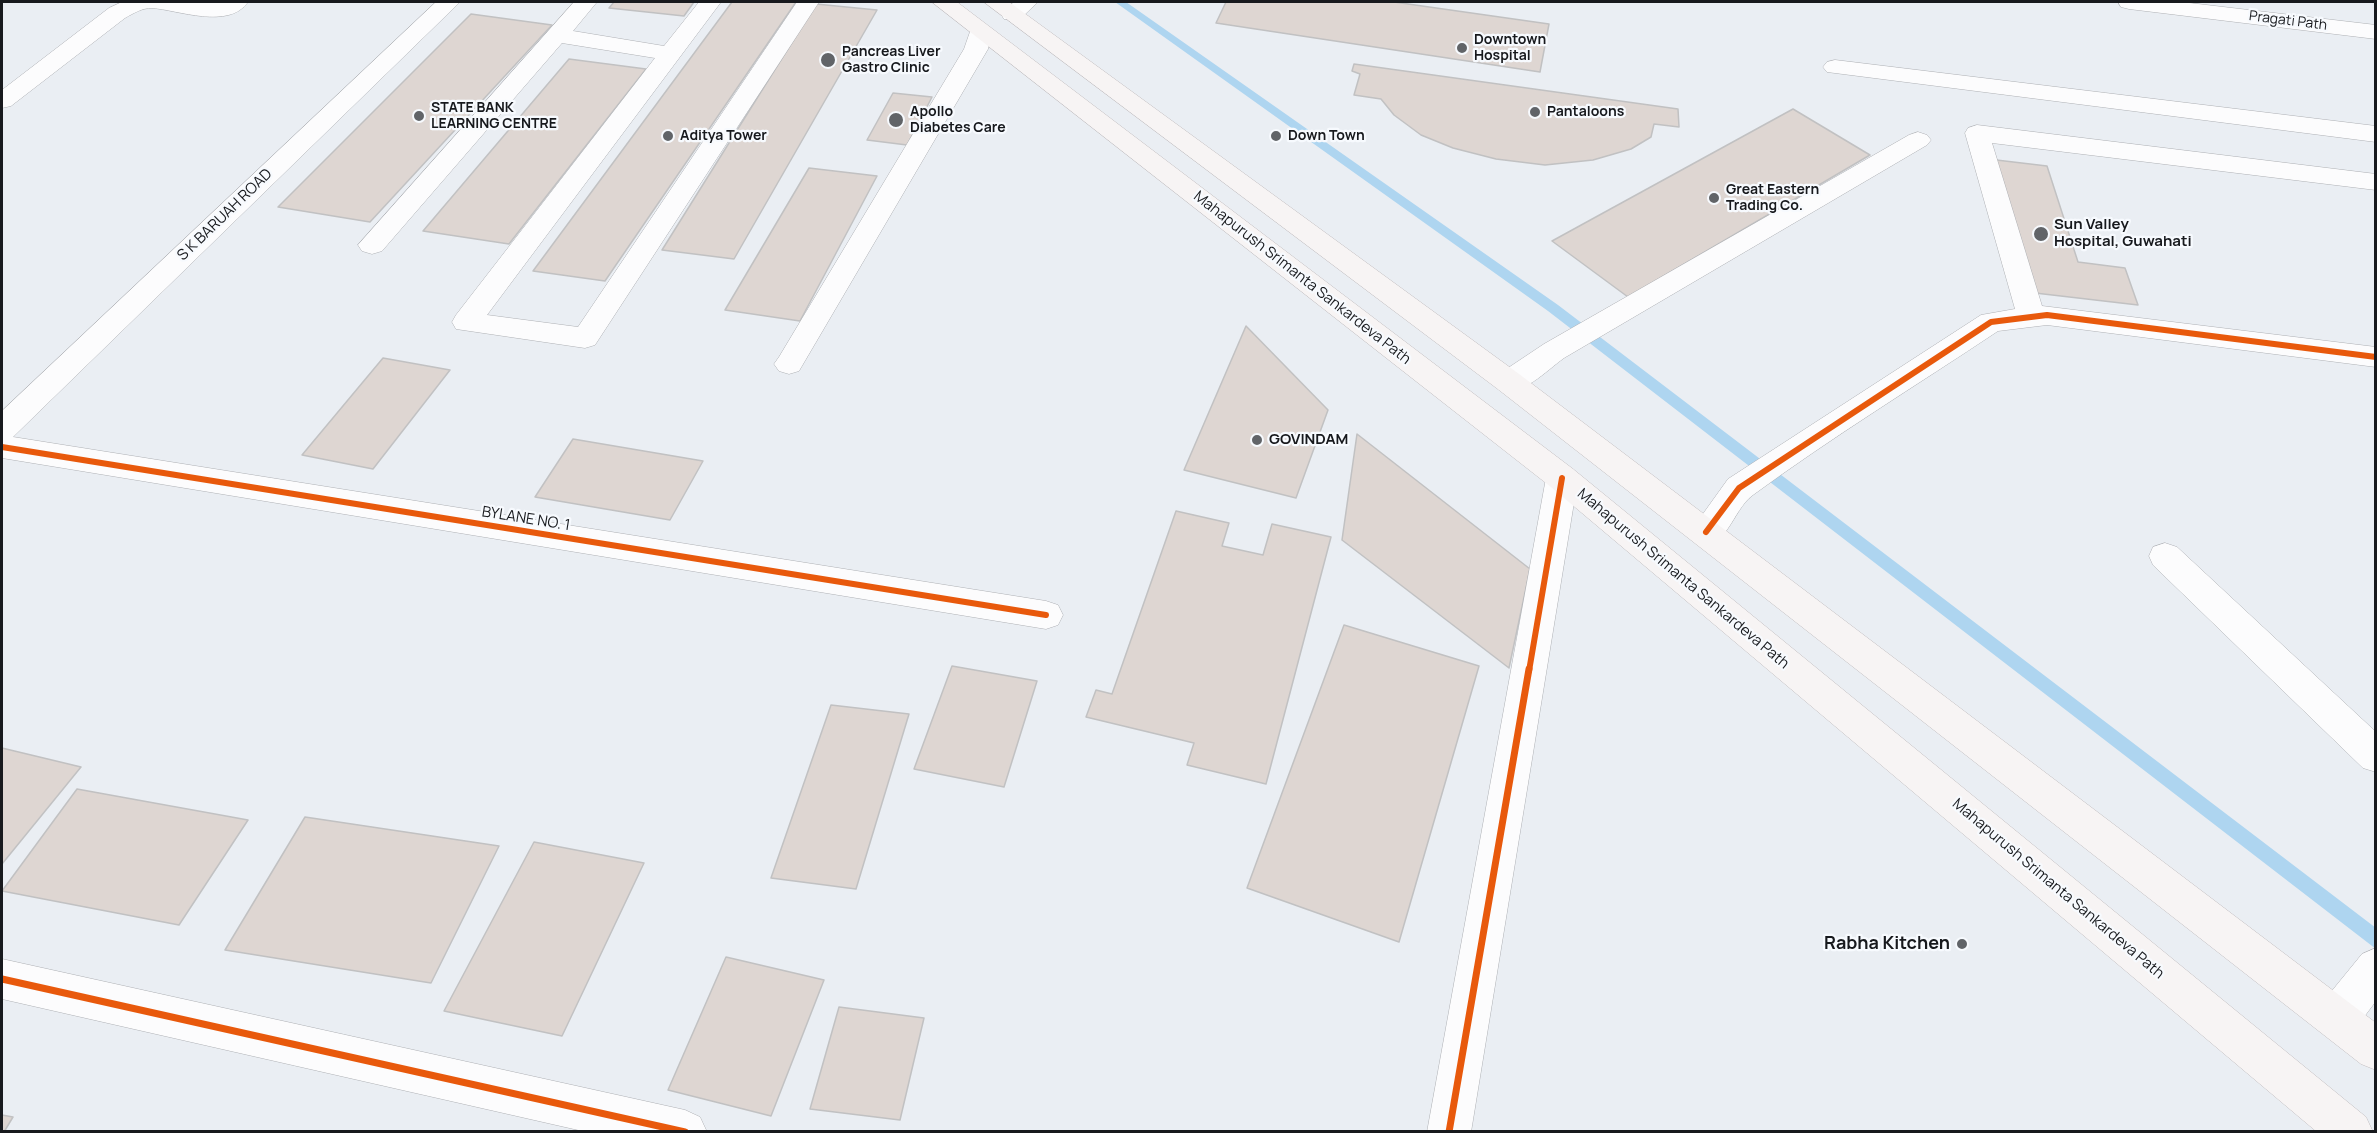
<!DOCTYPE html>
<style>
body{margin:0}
#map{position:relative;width:2377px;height:1133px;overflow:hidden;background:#eaeef3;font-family:Manrope,sans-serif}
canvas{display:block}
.frame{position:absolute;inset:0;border:3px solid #17191d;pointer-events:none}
</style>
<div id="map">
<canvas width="2377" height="1133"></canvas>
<div class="frame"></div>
</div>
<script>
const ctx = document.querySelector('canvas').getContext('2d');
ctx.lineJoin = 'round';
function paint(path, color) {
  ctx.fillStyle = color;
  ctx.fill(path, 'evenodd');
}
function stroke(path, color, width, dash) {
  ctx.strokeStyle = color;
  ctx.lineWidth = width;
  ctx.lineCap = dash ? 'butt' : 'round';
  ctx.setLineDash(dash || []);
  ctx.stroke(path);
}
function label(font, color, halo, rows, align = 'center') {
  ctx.font = font + ' Manrope,sans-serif';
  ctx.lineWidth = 4.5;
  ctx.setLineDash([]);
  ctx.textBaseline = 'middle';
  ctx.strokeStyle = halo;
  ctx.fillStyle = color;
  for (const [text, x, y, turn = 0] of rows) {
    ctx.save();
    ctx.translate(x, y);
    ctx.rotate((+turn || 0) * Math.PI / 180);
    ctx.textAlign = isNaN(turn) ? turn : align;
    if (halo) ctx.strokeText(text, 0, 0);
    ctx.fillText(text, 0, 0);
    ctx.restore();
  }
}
const stream = new Path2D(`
 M 1115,2 L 1126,2 L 1558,305 L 2376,928 L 2376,949 L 1548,311 Z`);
const building = new Path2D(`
 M 614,2 L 694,2 L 684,16 L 609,8 Z
 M 732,2 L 796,2 L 605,281 L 533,271 Z
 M 1226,2 L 1394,2 L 1549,24 L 1540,72 L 1216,23 Z
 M 816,4 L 877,10 L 734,259 L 662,250 Z
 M 471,14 L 552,25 L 370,222 L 278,207 Z
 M 569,59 L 646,69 L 509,244 L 423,231 Z
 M 1354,64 L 1678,109 L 1679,127 L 1654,124 L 1651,137 L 1631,149 L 1593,160 L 1545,165 L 1496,159 L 1453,148 L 1421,135 L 1394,115 L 1381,99 L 1354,95 L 1360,74 L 1352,71 Z
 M 893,93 L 932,97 L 907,145 L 867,140 Z
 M 1793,109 L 1870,155 L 1628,297 L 1552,241 Z
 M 1988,159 L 2047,166 L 2078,262 L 2125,268 L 2138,305 L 2035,293 Z
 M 809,168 L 877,176 L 800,321 L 725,310 Z
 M 1246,326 L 1328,410 L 1296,498 L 1184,470 Z
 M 383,358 L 450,370 L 373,469 L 302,455 Z
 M 1357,434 L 1530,569 L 1509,668 L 1342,540 Z
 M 573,439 L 703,461 L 670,520 L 535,497 Z
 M 1176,511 L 1229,523 L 1222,546 L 1263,555 L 1272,524 L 1331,537 L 1266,784 L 1187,765 L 1194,743 L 1086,717 L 1096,690 L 1112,694 Z
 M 1344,625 L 1479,666 L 1399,942 L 1247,888 Z
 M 952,666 L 1037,681 L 1004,787 L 914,769 Z
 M 831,705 L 909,714 L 856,889 L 771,878 Z
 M 2,748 L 81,767 L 2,864 Z
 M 77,789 L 248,820 L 179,925 L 2,891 Z
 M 305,817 L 499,846 L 431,983 L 225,950 Z
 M 534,842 L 644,863 L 562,1036 L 444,1011 Z
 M 726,957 L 824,980 L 771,1116 L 668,1090 Z
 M 839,1007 L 924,1018 L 900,1120 L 810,1109 Z
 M 2,1115 L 13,1117 L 4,1132 L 2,1132 Z`);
const minor = new Path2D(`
 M 122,2 L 248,2 C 229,30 178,10 152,8 C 142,8 134,13 125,18 L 11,106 L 2,108 L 2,90 L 109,8 Z
 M 436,2 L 460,2 L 13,437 L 1046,601 L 1058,605 L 1063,615 L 1058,625 L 1046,629 L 2,458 L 2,411 Z
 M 574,2 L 597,2 L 573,31 L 664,46 L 699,2 L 721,2 L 487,315 L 578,327 L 797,2 L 819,2 L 595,345 L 585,348 L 456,329 L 452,322 L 456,315 L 655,58 L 562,43 L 382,251 L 372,254 L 362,251 L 358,245 Z
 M 1014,2 L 1038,2 L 1020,19 L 1004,19 L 1001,14 Z
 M 2118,2 L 2181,2 L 2376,25 L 2376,39 L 2129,9 L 2121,7 Z
 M 980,24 L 988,26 L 992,31 L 988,49 L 799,371 L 789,374 L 779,371 L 774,364 L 779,357 L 964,49 L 972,26 Z
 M 1835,60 L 2376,126 L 2376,142 L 1827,72 L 1823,67 L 1827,62 Z
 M 1977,125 L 2376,174 L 2376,190 L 1992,143 L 2042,306 L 2376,347 L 2376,367 L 2047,325 L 1998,331 C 1917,385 1832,437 1753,495 C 1731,511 1728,552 1695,541 L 1690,532 L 1728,479 L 1981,315 L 2015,309 L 1965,133 L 1968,128 Z
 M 1918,132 L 1927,135 L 1931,140 L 1927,145 L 1564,358 C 1546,371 1522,397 1499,390 L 1494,382 L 1499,374 L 1544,344 L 1909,135 Z
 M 1562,466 L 1573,469 L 1578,478 L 1471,1132 L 1427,1132 L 1546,478 L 1551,469 Z
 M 2165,543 L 2177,547 L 2376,732 L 2376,772 L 2363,768 L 2153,565 L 2149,556 L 2153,547 Z
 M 2376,948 L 2376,1001 L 2352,1033 L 2337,1039 L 2322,1033 L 2316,1018 L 2322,1003 L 2362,954 Z
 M 2,959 L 685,1110 L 700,1117 L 707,1132 L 587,1132 L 2,999 Z`);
const major = new Path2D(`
 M 932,2 L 957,2 L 1573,469 L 2366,1117 L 2373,1132 L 2317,1132 L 1551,487 Z
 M 984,2 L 1009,2 L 1519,374 L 2376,1023 L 2376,1070 L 2361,1064 L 1499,390 Z`);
const cyclewayFar1 = new Path2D(`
 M 2,447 L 1046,615
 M 1706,532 L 1739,488 L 1991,322 L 2047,315 L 2376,357
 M 1529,671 L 1562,478`);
const cycleway = new Path2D(`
 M 2,979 L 685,1132
 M 1449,1132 L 1529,669`);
const markers = [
 [1462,48,6,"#616468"],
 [828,60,8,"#616468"],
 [1535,112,6,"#616468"],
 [419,116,6,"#616468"],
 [896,120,8,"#616468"],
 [668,136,6,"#616468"],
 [1276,136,6,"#616468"],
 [1714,198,6,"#616468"],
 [2041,234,8,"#616468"],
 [1257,440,6,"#616468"],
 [1962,944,6,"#616468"]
];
const farStreetnames = [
 ["Pragati Path",2288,21,7]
];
const farPoinames = [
 ["Downtown",1474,40],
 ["Hospital",1474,56],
 ["Pancreas Liver",842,52],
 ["Gastro Clinic",842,68],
 ["STATE BANK",431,108],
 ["LEARNING CENTRE",431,124],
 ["Apollo",910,112],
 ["Diabetes Care",910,128],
 ["Pantaloons",1547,112],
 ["Aditya Tower",680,136],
 ["Down Town",1288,136],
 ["Great Eastern",1726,190],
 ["Trading Co.",1726,206]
];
const streetNames = [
 ["S K BARUAH ROAD",225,215,-44],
 ["Mahapurush Srimanta Sankardeva Path",1302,278,38],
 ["BYLANE NO. 1",526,519,9],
 ["Mahapurush Srimanta Sankardeva Path",1683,579,40],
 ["Mahapurush Srimanta Sankardeva Path",2058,889,40]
];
const poiNames = [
 ["Sun Valley",2054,225],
 ["Hospital, Guwahati",2054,242],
 ["GOVINDAM",1269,440]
];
const nearPoinames = [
 ["Rabha Kitchen",1950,944]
];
paint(stream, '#aed5f0');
paint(building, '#ded6d2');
stroke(building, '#c1c1c2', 1.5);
stroke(minor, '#aeb0b4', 1);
stroke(major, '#c0bcbe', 1);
paint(minor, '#fcfcfd');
paint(major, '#f7f4f4');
stroke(cyclewayFar1, '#e8590c', 6);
stroke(cycleway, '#e8590c', 7);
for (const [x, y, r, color] of markers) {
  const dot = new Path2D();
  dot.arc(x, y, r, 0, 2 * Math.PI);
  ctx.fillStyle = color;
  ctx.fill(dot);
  stroke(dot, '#f7fafe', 2);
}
label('14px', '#17191d', '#f7fafe', farStreetnames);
label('bold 14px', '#17191d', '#f7fafe', farPoinames, 'left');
label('15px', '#17191d', '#f7fafe', streetNames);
label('bold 15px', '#17191d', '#f7fafe', poiNames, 'left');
label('bold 18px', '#17191d', '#f7fafe', nearPoinames, 'right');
</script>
